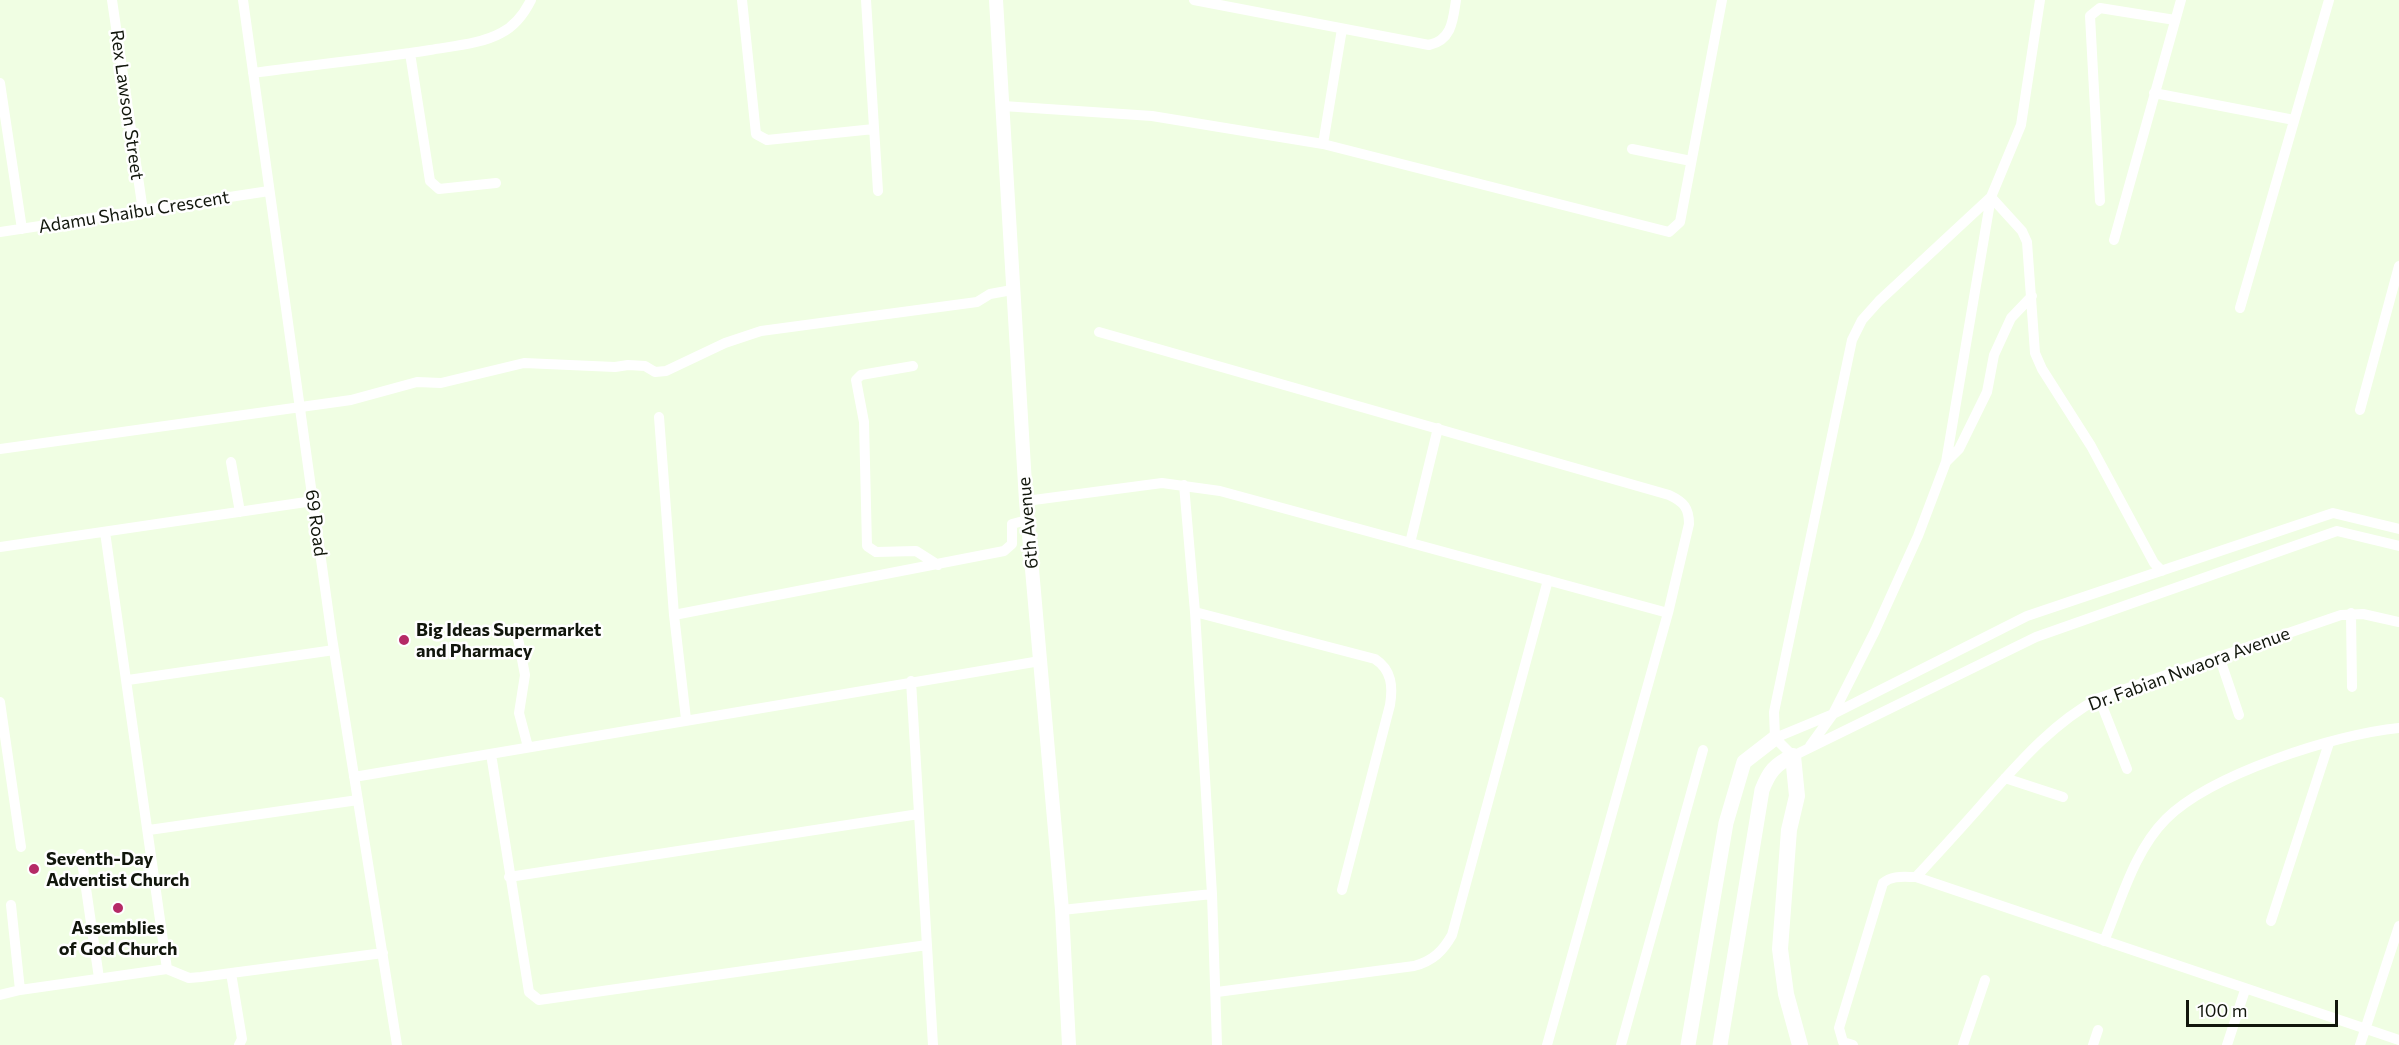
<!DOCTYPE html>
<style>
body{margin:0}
#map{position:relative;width:2399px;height:1045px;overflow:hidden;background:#f0fee3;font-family:Commissioner,sans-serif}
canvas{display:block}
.scale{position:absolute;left:2186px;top:1000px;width:152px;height:27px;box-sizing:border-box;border:3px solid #11160c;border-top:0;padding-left:8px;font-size:18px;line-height:21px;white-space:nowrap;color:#11160c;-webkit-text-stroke:4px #fff;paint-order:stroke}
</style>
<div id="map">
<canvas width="2399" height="1045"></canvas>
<div class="scale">100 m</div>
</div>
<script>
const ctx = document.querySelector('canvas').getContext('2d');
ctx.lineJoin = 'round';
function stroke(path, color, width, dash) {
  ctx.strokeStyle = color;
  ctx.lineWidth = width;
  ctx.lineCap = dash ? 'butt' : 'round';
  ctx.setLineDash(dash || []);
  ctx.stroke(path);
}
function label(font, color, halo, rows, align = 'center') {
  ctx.font = font + ' Commissioner,sans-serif';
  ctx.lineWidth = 5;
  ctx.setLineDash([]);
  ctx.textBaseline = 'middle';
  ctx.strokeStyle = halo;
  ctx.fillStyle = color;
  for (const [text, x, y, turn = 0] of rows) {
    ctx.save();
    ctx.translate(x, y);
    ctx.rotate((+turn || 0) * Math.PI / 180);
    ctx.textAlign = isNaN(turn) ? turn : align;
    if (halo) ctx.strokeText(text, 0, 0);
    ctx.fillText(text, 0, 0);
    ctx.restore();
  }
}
const minor = new Path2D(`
 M 112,0 L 143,211
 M 243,0 L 332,638 L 397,1045
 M 742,0 L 756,134 L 767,140 L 874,129
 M 866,0 L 878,191
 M 1194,0 L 1429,45 C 1452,40 1453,20 1456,0
 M 2040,0 L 2021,125 L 1991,197 L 2022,231 L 2027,242 L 2035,353 L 2042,369 L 2091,446 L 2154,563 L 2162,571
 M 410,53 L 430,181 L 439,189 L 496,183
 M 253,73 C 312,65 371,59 430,50 C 453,46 481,44 501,33 C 515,26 524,14 531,0
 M 0,83 L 22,229
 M 2154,93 L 2294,120
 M 1003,106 L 1152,116 L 1323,144 L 1669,232 L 1680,222 L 1722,0
 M 1323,144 L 1342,29
 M 1632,149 L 1691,161
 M 1991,197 L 1879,301 L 1862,320 L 1852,340 L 1774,712 L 1775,738 L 1793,756 L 2036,637 L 2337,531 L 2399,546
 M 2100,201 L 2090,16 L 2100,8 L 2175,20
 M 0,232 L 269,191
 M 2114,240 L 2181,0
 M 2240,308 L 2329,0
 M 1099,332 L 1669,495 C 1684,502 1689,508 1689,524 L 1668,613 L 1547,1045
 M 913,366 L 861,375 L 856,380 L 864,422 L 867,546 L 876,552 L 916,551 L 938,565
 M 2360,410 L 2399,266
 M 659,417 L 674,615 L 686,719
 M 0,449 L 351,400 L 417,382 L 441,383 L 524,363 L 615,367 L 628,365 L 645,366 L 655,372 L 666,371 L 725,343 L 761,331 L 977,302 L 990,294 L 1012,290
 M 231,462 L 240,512
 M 1946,462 L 1959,449 L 1987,392 L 1994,355 L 2011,318 L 2032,296
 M 1184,485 L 1195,612 L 1212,894 L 1217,1045
 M 1026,501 L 1162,483 L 1220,491 L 1668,613
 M 105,532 L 167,969
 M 1410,543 L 1438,428
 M 0,547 L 313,501
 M 1195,612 L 1375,659 C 1392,670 1393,687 1390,705 L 1342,890
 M 2351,613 L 2352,687
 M 674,615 L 1004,551 L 1012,544 L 1012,524 L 1027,520
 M 516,628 L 525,675 L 519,713 L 528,747
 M 2219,656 L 2239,715
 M 128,680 L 334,650
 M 911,681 L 933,1045
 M 2099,698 L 2127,769
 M 0,702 L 21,847
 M 1775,738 L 1833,714 L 2027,616 L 2333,513 L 2399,529
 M 1810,746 L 1833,714 L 1875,631 L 1918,536 L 1946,462 L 1991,197
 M 491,754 L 529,992 L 539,1000 L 927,945
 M 354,777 L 1040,661
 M 2005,778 L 2063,797
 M 149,830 L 358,800
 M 81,854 L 99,978
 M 509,877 L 919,814
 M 1916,877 C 1941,850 1966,823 1990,795 C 2023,758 2055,722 2099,698 L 2341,615 L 2363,614 L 2399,622
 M 11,905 L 20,990
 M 1062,910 L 1212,894
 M 2271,921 L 2329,743
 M 2104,941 C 2121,901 2134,851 2166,819 C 2211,774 2336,734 2399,728
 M 231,973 L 242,1039 L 239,1045
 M 1217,992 L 1414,966 C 1433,961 1443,951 1452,935 L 1548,580
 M 0,995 L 20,990 L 167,969 L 189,978 L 201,977 L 383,953
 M 1621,1045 L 1703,750
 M 1853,1045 L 1843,1042 L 1839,1028 L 1883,883 C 1892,875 1904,877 1916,877 L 2399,1040
 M 1963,1045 L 1985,980
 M 2093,1045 L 2098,1030
 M 2227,1045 L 2245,990
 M 2360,1045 L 2399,926`);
const tertiary = new Path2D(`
 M 996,0 L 1026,501 L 1062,910 L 1069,1045`);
const secondary = new Path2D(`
 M 1688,1045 L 1726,823 L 1744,762 L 1775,738
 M 1720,1045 L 1762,790 C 1769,772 1775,764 1793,756`);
const trunk = new Path2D(`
 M 1793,756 L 1797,796 L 1789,830 L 1780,949 L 1786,994 L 1800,1045`);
const markers = [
 [404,640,6,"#b52a66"],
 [34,869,6,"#b52a66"],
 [118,908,6,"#b52a66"]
];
const streetNames = [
 ["Rex Lawson Street",127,105,82],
 ["Adamu Shaibu Crescent",134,212,-9],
 ["69 Road",316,523,82],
 ["6th Avenue",1028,523,-95],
 ["Dr. Fabian Nwaora Avenue",2189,669,-20]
];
const poiNames = [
 ["Big Ideas Supermarket",416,630],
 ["and Pharmacy",416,651],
 ["Seventh-Day",46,859],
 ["Adventist Church",46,880],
 ["Assemblies",118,928,"center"],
 ["of God Church",118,949,"center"]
];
stroke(minor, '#fff', 10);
stroke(tertiary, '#fff', 14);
stroke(secondary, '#fff', 15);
stroke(trunk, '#fff', 16);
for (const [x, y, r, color] of markers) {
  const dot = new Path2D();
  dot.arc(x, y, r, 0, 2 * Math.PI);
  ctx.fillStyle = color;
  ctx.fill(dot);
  stroke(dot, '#fff', 2);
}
label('18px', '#11160c', '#fff', streetNames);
label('bold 18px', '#11160c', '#fff', poiNames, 'left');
</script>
